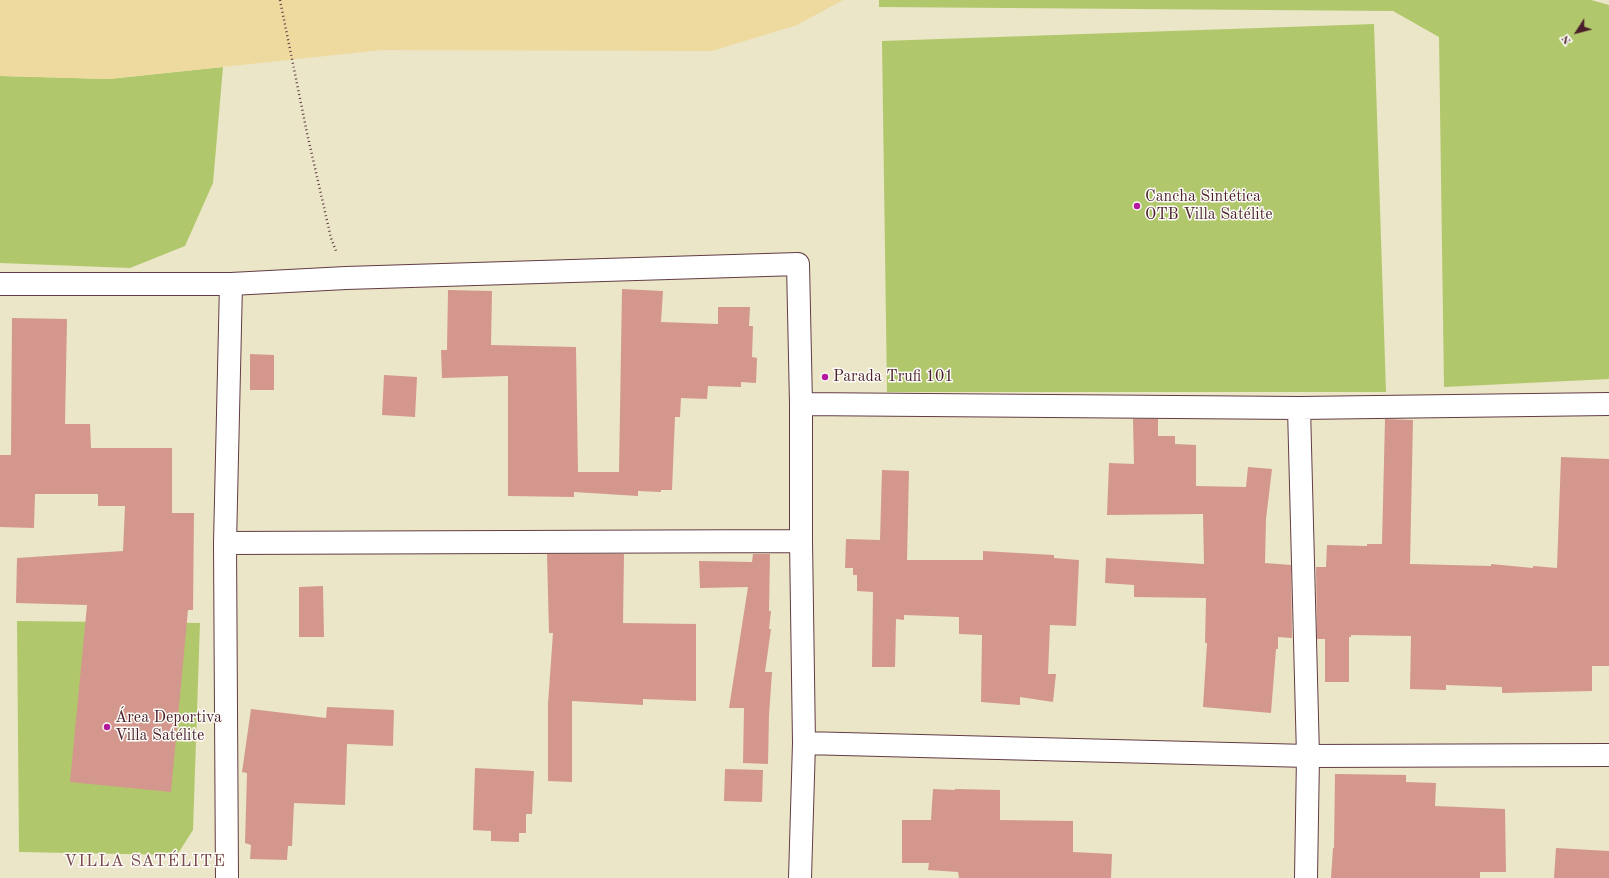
<!DOCTYPE html>
<meta charset="utf-8">
<style>
body{margin:0}
#map{position:relative;width:1609px;height:878px;overflow:hidden;background:#ebe6c8;font-family:"Old Standard TT",serif}
canvas{display:block}
.north{position:absolute;left:1557px;top:12px;width:40px;height:40px;-webkit-text-stroke:3px #fdfcf7;paint-order:stroke;rotate:234deg;font-size:11px;font-weight:700;line-height:16px;text-align:center;color:#4a1f2b}
.north::after{content:'';display:block;margin:auto;width:14px;height:18px;background:#4a1f2b;clip-path:polygon(50% 0,100% 100%,50% 72%,0 100%)}
</style>
<div id="map">
<canvas width="1609" height="878"></canvas>
<div class="north">N</div>
</div>
<script>
const ctx = document.querySelector('canvas').getContext('2d');
ctx.lineJoin = 'round';
function paint(path, color) {
  ctx.fillStyle = color;
  ctx.fill(path, 'evenodd');
}
function stroke(path, color, width, dash) {
  ctx.strokeStyle = color;
  ctx.lineWidth = width;
  ctx.lineCap = dash ? 'butt' : 'round';
  ctx.setLineDash(dash || []);
  ctx.stroke(path);
}
function label(font, color, halo, rows, align = 'center') {
  ctx.font = font + ' "Old Standard TT",serif';
  ctx.lineWidth = 3;
  ctx.setLineDash([]);
  ctx.textBaseline = 'middle';
  ctx.strokeStyle = halo;
  ctx.fillStyle = color;
  for (const [text, x, y, turn = 0] of rows) {
    ctx.save();
    ctx.translate(x, y);
    ctx.rotate((+turn || 0) * Math.PI / 180);
    ctx.textAlign = isNaN(turn) ? turn : align;
    if (halo) ctx.strokeText(text, 0, 0);
    ctx.fillText(text, 0, 0);
    ctx.restore();
  }
}
const green = new Path2D(`
 M 879,0 L 1591,0 L 1609,5 L 1609,379 L 1444,387 L 1439,37 L 1393,11 L 879,7 Z
 M 1374,24 L 1386,392 L 887,392 L 882,41 Z
 M 223,67 L 213,183 L 185,246 L 130,268 L 0,263 L 0,76 L 109,79 Z
 M 17,621 L 200,623 L 193,830 L 177,855 L 19,852 Z`);
const sand = new Path2D(`
 M 0,0 L 843,0 L 797,25 L 712,51 L 382,50 L 109,79 L 0,76 Z`);
const building = new Path2D(`
 M 622,289 L 663,291 L 661,322 L 718,324 L 718,307 L 750,307 L 749,326 L 753,326 L 752,357 L 757,358 L 756,383 L 741,382 L 741,387 L 708,386 L 707,399 L 681,398 L 680,417 L 675,417 L 672,490 L 661,490 L 661,492 L 638,491 L 638,496 L 574,492 L 574,497 L 508,496 L 508,376 L 442,378 L 441,350 L 447,350 L 448,290 L 492,291 L 491,345 L 576,347 L 578,472 L 619,472 Z
 M 12,318 L 67,319 L 65,424 L 90,424 L 91,448 L 172,448 L 172,513 L 194,513 L 193,610 L 188,610 L 171,792 L 70,782 L 87,605 L 16,603 L 17,558 L 123,551 L 125,506 L 98,506 L 98,494 L 35,494 L 34,528 L 0,527 L 0,455 L 11,455 Z
 M 250,354 L 274,355 L 274,390 L 250,390 Z
 M 384,375 L 417,377 L 415,417 L 382,415 Z
 M 1133,419 L 1158,419 L 1158,436 L 1175,436 L 1175,444 L 1196,445 L 1196,486 L 1246,487 L 1248,467 L 1272,469 L 1266,519 L 1265,563 L 1291,565 L 1292,638 L 1278,637 L 1278,649 L 1276,649 L 1271,713 L 1203,707 L 1207,643 L 1205,643 L 1206,598 L 1134,597 L 1134,585 L 1105,583 L 1106,558 L 1204,564 L 1203,514 L 1107,515 L 1109,463 L 1134,464 Z
 M 1385,419 L 1413,420 L 1410,564 L 1491,566 L 1491,564 L 1533,568 L 1533,566 L 1557,568 L 1561,457 L 1609,459 L 1609,666 L 1592,666 L 1592,691 L 1502,693 L 1502,687 L 1446,685 L 1446,690 L 1410,689 L 1411,636 L 1351,635 L 1351,637 L 1349,637 L 1349,682 L 1325,682 L 1325,639 L 1317,639 L 1316,567 L 1326,567 L 1327,545 L 1367,546 L 1367,544 L 1382,544 Z
 M 882,470 L 909,471 L 907,560 L 983,560 L 983,551 L 1054,555 L 1054,558 L 1079,560 L 1076,626 L 1050,625 L 1048,674 L 1056,674 L 1053,702 L 1020,697 L 1020,705 L 981,702 L 982,635 L 959,634 L 959,617 L 904,615 L 904,620 L 896,619 L 895,667 L 872,667 L 873,592 L 857,591 L 857,575 L 853,575 L 853,568 L 845,568 L 846,539 L 880,540 Z
 M 547,554 L 624,554 L 623,623 L 696,624 L 696,701 L 643,699 L 643,705 L 572,701 L 572,782 L 548,781 L 548,704 L 553,633 L 549,633 Z
 M 753,554 L 770,554 L 769,611 L 771,611 L 769,629 L 771,629 L 765,672 L 772,672 L 769,715 L 768,764 L 743,763 L 744,708 L 729,708 L 748,587 L 700,588 L 699,561 L 752,562 Z
 M 323,586 L 324,637 L 299,637 L 299,587 Z
 M 327,707 L 394,710 L 393,746 L 347,744 L 345,805 L 294,803 L 292,846 L 288,846 L 287,860 L 250,859 L 251,845 L 245,843 L 247,773 L 242,772 L 251,709 L 326,718 Z
 M 475,768 L 534,771 L 532,814 L 526,814 L 526,833 L 519,833 L 519,842 L 491,841 L 491,831 L 473,830 Z
 M 725,769 L 763,770 L 762,802 L 724,801 Z
 M 1335,774 L 1406,775 L 1406,782 L 1436,783 L 1435,806 L 1505,809 L 1506,872 L 1480,872 L 1480,878 L 1331,878 L 1333,848 L 1334,848 Z
 M 933,789 L 955,790 L 955,789 L 1000,790 L 1000,820 L 1073,821 L 1073,852 L 1112,854 L 1111,878 L 959,878 L 958,872 L 928,870 L 929,863 L 902,863 L 902,820 L 931,820 Z
 M 1556,848 L 1609,851 L 1609,878 L 1554,878 Z`);
const path = new Path2D(`
 M 280,0 L 307,133 L 331,238 L 336,251`);
const minor = new Path2D(`
 M 0,284 L 231,284 L 346,278 L 798,264 L 801,404 L 801,541 L 804,743 L 800,878
 M 801,404 L 1299,408 L 1609,404
 M 1299,408 L 1308,756 L 1306,878
 M 225,543 L 801,541
 M 804,743 L 1308,756 L 1609,755
 M 227,878 L 225,543 L 231,284`);
const markers = [
 [1137,206,4,"#b5179e"],
 [825,377,4,"#b5179e"],
 [107,727,4,"#b5179e"]
];
const poiNames = [
 ["Cancha Sintética",1145,197],
 ["OTB Villa Satélite",1145,215],
 ["Parada Trufi 101",833,377],
 ["Área Deportiva",115,718],
 ["Villa Satélite",115,736]
];
const neighbourhoodNames = [
 ["VILLA SATÉLITE",145,862]
];
paint(green, '#b1c76b');
paint(sand, '#eeda9e');
paint(building, '#d4978e');
stroke(minor, '#623d43', 24);
stroke(path, '#623d43', 2.5, [1, 3]);
stroke(minor, '#fff', 22);
for (const [x, y, r, color] of markers) {
  const dot = new Path2D();
  dot.arc(x, y, r, 0, 2 * Math.PI);
  ctx.fillStyle = color;
  ctx.fill(dot);
  stroke(dot, '#fdfcf7', 1.5);
}
label('16px', '#4a1f2b', '#fdfcf7', poiNames, 'left');
ctx.letterSpacing = '1px';
label('17px', '#7a494e', '#fdfcf7', neighbourhoodNames);
ctx.letterSpacing = '0px';
</script>
